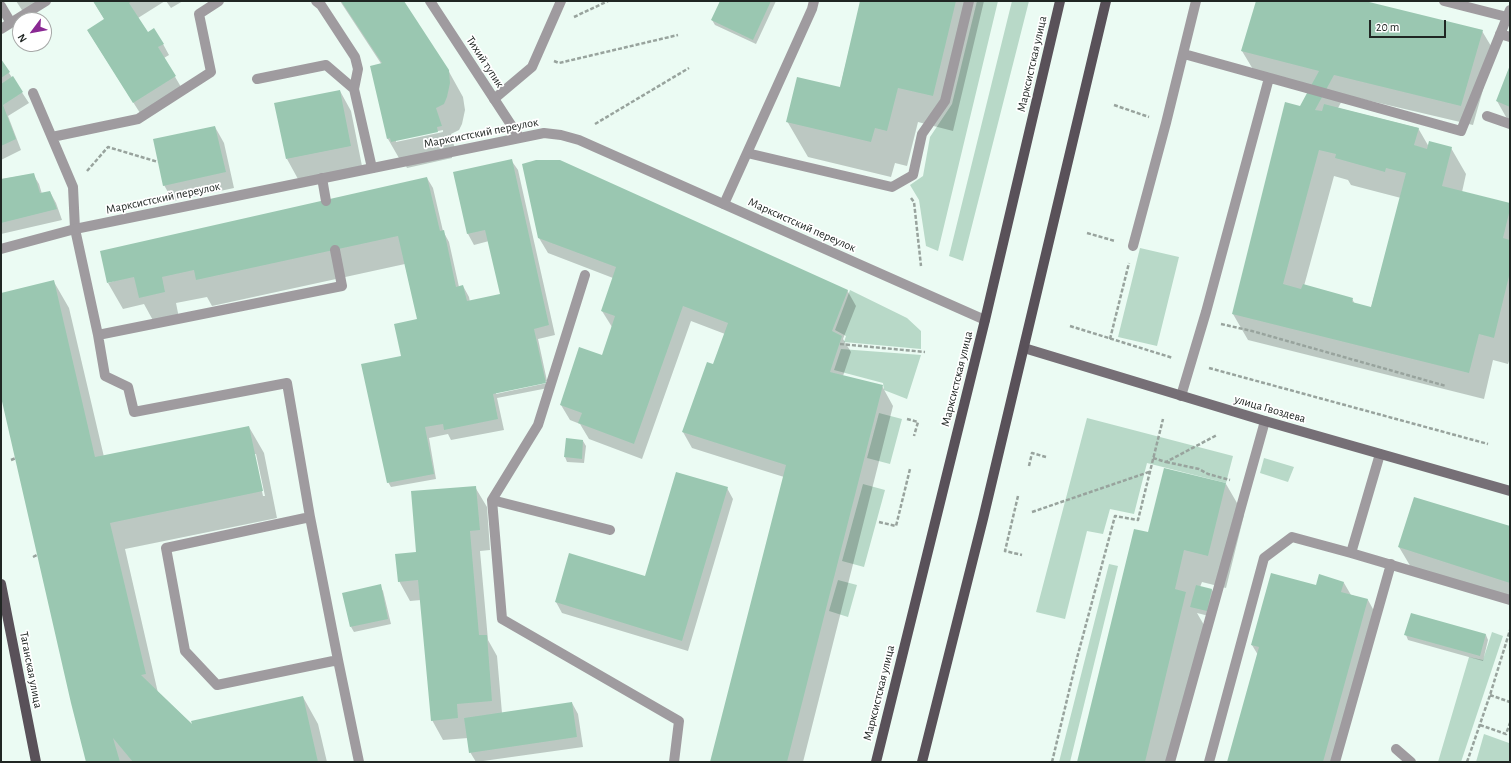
<!DOCTYPE html>
<meta charset="utf-8">
<style>
body{margin:0}
#map{position:relative;width:1511px;height:763px;overflow:hidden;background:#ebfbf3;font-family:"Alegreya Sans",sans-serif}
canvas{display:block}
.frame{position:absolute;inset:0;border:2px solid #202623;pointer-events:none}
.north{position:absolute;left:12px;top:12px;width:40px;height:40px;box-sizing:border-box;background:#fff;border:1px solid #a6a8a7;border-radius:50%;rotate:238deg;font-size:11px;font-weight:700;line-height:16px;text-align:center;color:#202623}
.north::after{content:'';display:block;margin:auto;width:14px;height:18px;background:#8a2993;clip-path:polygon(50% 0,100% 100%,50% 72%,0 100%)}
.scale{position:absolute;left:1369px;top:20px;width:77px;height:18px;box-sizing:border-box;border:2px solid #202623;border-top:0;padding-left:5px;font-size:12px;line-height:14px;white-space:nowrap;color:#202623;-webkit-text-stroke:3px #fff;paint-order:stroke}
</style>
<div id="map">
<canvas width="1511" height="763"></canvas>
<div class="frame"></div>
<div class="north">N</div>
<div class="scale">20 m</div>
</div>
<script>
const ctx = document.querySelector('canvas').getContext('2d');
ctx.lineJoin = 'round';
function paint(path, color) {
  ctx.fillStyle = color;
  ctx.fill(path, 'evenodd');
}
function stroke(path, color, width, dash) {
  ctx.strokeStyle = color;
  ctx.lineWidth = width;
  ctx.lineCap = dash ? 'butt' : 'round';
  ctx.setLineDash(dash || []);
  ctx.stroke(path);
}
function label(font, color, halo, rows, align = 'center') {
  ctx.font = font + ' "Alegreya Sans",sans-serif';
  ctx.lineWidth = 3.5;
  ctx.setLineDash([]);
  ctx.textBaseline = 'middle';
  ctx.strokeStyle = halo;
  ctx.fillStyle = color;
  for (const [text, x, y, turn = 0] of rows) {
    ctx.save();
    ctx.translate(x, y);
    ctx.rotate((+turn || 0) * Math.PI / 180);
    ctx.textAlign = isNaN(turn) ? turn : align;
    if (halo) ctx.strokeText(text, 0, 0);
    ctx.fillText(text, 0, 0);
    ctx.restore();
  }
}
const green = new Path2D(`
 M 977,1 L 998,1 L 938,251 L 926,246 L 919,200 L 910,185 L 923,176 L 930,137 L 952,104 Z
 M 1012,1 L 1029,1 L 963,261 L 949,256 Z
 M 1140,248 L 1179,257 L 1157,346 L 1118,337 Z
 M 850,290 L 907,318 L 921,331 L 921,349 L 844,342 L 846,336 L 835,330 Z
 M 841,349 L 921,355 L 907,399 L 884,390 L 883,383 L 834,370 Z
 M 879,413 L 902,419 L 890,464 L 867,458 Z
 M 1087,418 L 1233,456 L 1226,483 L 1147,463 L 1134,514 L 1110,509 L 1103,534 L 1087,531 L 1065,619 L 1036,612 Z
 M 1264,458 L 1294,467 L 1288,482 L 1260,473 Z
 M 863,484 L 885,490 L 864,567 L 842,561 Z
 M 1109,564 L 1118,566 L 1070,762 L 1059,762 Z
 M 838,580 L 857,585 L 848,617 L 829,611 Z
 M 1492,632 L 1503,636 L 1461,762 L 1438,762 L 1469,657 L 1483,660 Z
 M 1484,734 L 1509,743 L 1510,742 L 1510,762 L 1476,762 Z`);
const shadow = new Path2D(`
 M 16,1 L 42,1 L 24,13 Z
 M 93,1 L 165,1 L 138,18 L 148,33 L 163,44 L 169,55 L 164,58 L 181,87 L 140,113 L 88,31 L 105,20 Z
 M 166,1 L 183,1 L 171,8 Z
 M 340,1 L 402,1 L 448,70 L 463,97 L 465,110 L 462,124 L 459,130 L 451,134 L 456,153 L 452,154 L 452,158 L 407,168 L 405,164 L 403,165 L 388,139 L 382,65 ZM 443,130 L 443,132 L 396,142 L 396,140 Z
 M 721,1 L 776,1 L 756,44 L 715,25 L 712,20 Z
 M 861,1 L 984,1 L 953,131 L 918,122 L 907,166 L 895,163 L 891,177 L 808,157 L 787,121 L 840,88 Z
 M 1257,1 L 1361,1 L 1482,31 L 1494,51 L 1473,125 L 1345,95 L 1338,108 L 1418,128 L 1429,147 L 1451,148 L 1466,174 L 1462,192 L 1510,204 L 1510,358 L 1508,364 L 1493,360 L 1484,399 L 1248,340 L 1233,314 L 1301,107 L 1312,86 L 1254,71 L 1242,51 ZM 1334,176 L 1348,180 L 1351,185 L 1401,198 L 1371,308 L 1355,304 L 1352,299 L 1304,286 Z
 M 1,61 L 29,103 L 8,116 L 21,150 L 1,160 Z
 M 1510,67 L 1510,124 L 1497,101 Z
 M 340,91 L 351,111 L 362,166 L 298,179 L 287,159 Z
 M 215,127 L 224,143 L 234,188 L 173,201 L 164,185 Z
 M 511,160 L 518,170 L 555,335 L 538,339 L 547,381 L 496,392 L 496,394 L 547,383 L 548,388 L 497,398 L 504,430 L 451,440 L 448,434 L 429,438 L 436,479 L 391,487 L 388,482 L 402,357 L 418,320 L 405,264 L 212,306 L 207,297 L 176,303 L 179,318 L 155,324 L 144,304 L 123,309 L 108,283 L 427,178 L 433,188 L 443,231 L 449,242 L 459,287 L 463,286 L 469,297 L 470,302 L 501,295 L 489,241 L 474,245 L 468,234 L 454,173 Z
 M 33,174 L 39,184 L 42,194 L 50,192 L 56,203 L 62,220 L 1,234 L 1,178 L 2,179 Z
 M 539,238 L 847,290 L 856,306 L 843,339 L 851,352 L 843,376 L 882,386 L 893,406 L 803,762 L 711,762 L 784,477 L 692,448 L 683,432 L 714,365 L 725,334 L 691,321 L 642,459 L 589,439 L 580,424 L 570,420 L 561,405 L 603,356 L 612,327 L 602,311 L 613,278 L 548,253 Z
 M 54,282 L 69,308 L 104,457 L 249,427 L 264,453 L 277,518 L 125,549 L 158,693 L 194,726 L 303,697 L 318,724 L 327,762 L 87,762 L 1,393 L 1,294 ZM 254,454 L 256,454 L 265,496 L 263,496 Z
 M 583,441 L 586,446 L 584,463 L 567,462 L 565,457 Z
 M 1226,484 L 1244,515 L 1226,588 L 1202,582 L 1200,587 L 1212,590 L 1215,595 L 1209,616 L 1197,613 L 1204,625 L 1170,762 L 1078,762 L 1149,534 Z
 M 475,487 L 487,507 L 490,550 L 480,551 L 488,640 L 497,656 L 502,713 L 572,703 L 578,714 L 583,747 L 476,762 L 470,752 L 468,738 L 443,740 L 432,720 L 421,600 L 410,601 L 399,581 L 417,553 Z
 M 727,488 L 733,499 L 688,651 L 562,613 L 556,602 L 570,554 L 646,577 Z
 M 1510,527 L 1510,604 L 1415,574 L 1399,547 Z
 M 1344,583 L 1351,595 L 1368,600 L 1379,620 L 1339,762 L 1228,762 L 1258,655 L 1252,645 L 1316,587 Z
 M 380,586 L 383,591 L 391,624 L 354,632 L 351,627 Z
 M 1406,635 L 1486,635 L 1488,640 L 1483,661 L 1408,640 Z`);
const building = new Path2D(`
 M 93,1 L 132,1 L 129,3 L 148,32 L 154,28 L 164,44 L 158,47 L 176,76 L 133,103 L 87,30 L 104,19 Z
 M 341,1 L 404,1 L 449,70 L 450,83 L 447,97 L 444,104 L 436,108 L 442,126 L 437,127 L 438,132 L 391,142 L 390,138 L 387,139 L 370,66 L 382,63 Z
 M 720,1 L 771,1 L 753,40 L 711,20 Z
 M 860,1 L 956,1 L 933,96 L 898,88 L 887,131 L 875,128 L 871,142 L 786,122 L 797,77 L 840,87 Z
 M 1256,1 L 1365,1 L 1483,30 L 1461,106 L 1334,75 L 1315,110 L 1322,111 L 1324,104 L 1419,128 L 1414,145 L 1427,149 L 1429,141 L 1452,147 L 1442,186 L 1510,203 L 1510,209 L 1503,238 L 1510,240 L 1510,272 L 1494,338 L 1479,334 L 1469,373 L 1232,314 L 1285,102 L 1300,106 L 1319,71 L 1241,51 ZM 1319,150 L 1336,154 L 1335,158 L 1385,172 L 1386,168 L 1406,173 L 1371,307 L 1352,302 L 1353,298 L 1303,284 L 1301,289 L 1283,284 Z
 M 1,59 L 10,72 L 1,78 Z
 M 1510,65 L 1510,107 L 1496,101 Z
 M 13,76 L 23,92 L 3,105 L 16,139 L 1,146 L 1,84 Z
 M 340,90 L 351,146 L 286,159 L 274,103 Z
 M 215,126 L 226,172 L 163,186 L 153,139 Z
 M 512,159 L 549,325 L 534,329 L 546,383 L 493,394 L 498,419 L 444,430 L 443,424 L 425,427 L 434,474 L 387,483 L 361,364 L 401,356 L 394,324 L 417,319 L 398,236 L 196,280 L 194,270 L 162,277 L 165,292 L 139,298 L 134,277 L 107,283 L 100,251 L 427,177 L 440,231 L 444,230 L 456,287 L 463,285 L 467,301 L 500,294 L 485,230 L 467,234 L 453,172 Z
 M 536,160 L 560,160 L 848,290 L 832,331 L 842,336 L 830,372 L 883,385 L 787,762 L 710,762 L 786,465 L 682,432 L 707,362 L 713,364 L 728,323 L 683,306 L 634,444 L 578,423 L 582,413 L 560,405 L 579,347 L 602,355 L 615,316 L 601,311 L 616,267 L 538,238 L 522,164 Z
 M 34,173 L 40,193 L 50,191 L 57,209 L 1,223 L 1,179 Z
 M 54,280 L 95,457 L 249,426 L 263,491 L 110,523 L 146,674 L 141,675 L 192,724 L 191,721 L 303,696 L 318,762 L 133,762 L 113,738 L 120,762 L 86,762 L 71,703 L 1,397 L 1,293 Z
 M 566,438 L 583,440 L 582,459 L 564,457 Z
 M 1164,468 L 1226,483 L 1208,556 L 1184,550 L 1175,589 L 1186,592 L 1145,762 L 1077,762 L 1134,529 L 1148,532 Z
 M 676,472 L 728,487 L 682,641 L 555,602 L 569,553 L 645,576 Z
 M 476,486 L 480,530 L 470,531 L 479,635 L 487,635 L 492,701 L 457,704 L 458,718 L 431,721 L 418,580 L 398,582 L 395,554 L 416,552 L 411,491 Z
 M 1414,497 L 1510,526 L 1510,583 L 1398,547 Z
 M 1271,573 L 1316,585 L 1319,574 L 1344,582 L 1341,592 L 1368,599 L 1323,762 L 1227,762 L 1259,647 L 1251,645 Z
 M 381,584 L 388,619 L 350,627 L 342,593 Z
 M 1196,585 L 1212,589 L 1207,611 L 1190,607 Z
 M 1411,613 L 1486,634 L 1480,656 L 1404,635 Z
 M 572,702 L 577,737 L 469,753 L 464,718 Z`);
const path = new Path2D(`
 M 574,17 L 608,1
 M 554,61 L 559,63 L 678,35
 M 1114,105 L 1149,117
 M 595,124 L 689,68
 M 87,171 L 108,147 L 158,162
 M 911,198 L 914,202 L 921,266
 M 1087,233 L 1115,241
 M 1221,324 L 1252,331 L 1446,386
 M 1070,326 L 1173,358
 M 1110,339 L 1129,263
 M 840,344 L 925,352
 M 1209,368 L 1488,444
 M 907,419 L 918,422 L 914,436
 M 1153,458 L 1166,462 L 1217,435
 M 11,460 L 16,458
 M 1166,462 L 1199,469 L 1208,474 L 1230,480
 M 1029,466 L 1032,453 L 1046,457
 M 1018,496 L 1005,551 L 1022,555
 M 1032,512 L 1149,472
 M 879,522 L 896,526 L 910,469
 M 33,557 L 37,555
 M 1490,695 L 1510,702
 M 1480,725 L 1506,734 L 1510,723
 M 1052,762 L 1077,658 L 1115,516 L 1138,520 L 1163,419
 M 1467,762 L 1490,695 L 1510,630`);
const lane = new Path2D(`
 M 316,1 L 321,5 L 355,57 L 358,69 L 354,89 L 372,168
 M 1444,1 L 1507,17
 M 1,6 L 11,23
 M 1,29 L 46,1
 M 1500,34 L 1510,37
 M 1184,54 L 1461,131 L 1510,10
 M 257,79 L 326,65 L 354,89
 M 33,93 L 73,187 L 75,229 L 98,335 L 342,286 L 335,250
 M 494,99 L 532,67 L 561,1
 M 1487,116 L 1510,124
 M 52,137 L 138,119 L 211,72 L 199,14 L 219,1
 M 747,153 L 812,9 L 814,1
 M 322,178 L 326,201
 M 724,204 L 747,153 L 892,187 L 913,175 L 922,134 L 945,101 L 969,1
 M 1133,246 L 1166,123 L 1196,1
 M 98,335 L 105,376 L 128,387 L 134,412 L 287,383 L 310,517 L 338,660 L 217,685 L 185,651 L 166,548 L 310,517
 M 1181,396 L 1206,312 L 1269,78
 M 492,500 L 538,425 L 585,275
 M 610,530 L 492,500 L 502,619 L 679,721 L 674,762
 M 1351,553 L 1510,600
 M 338,660 L 359,762
 M 1396,749 L 1411,762
 M 1170,762 L 1265,421
 M 1209,762 L 1264,558 L 1292,537 L 1351,553 L 1380,454
 M 1335,762 L 1391,564`);
const street = new Path2D(`
 M 430,1 L 519,137
 M 1,249 L 75,229 L 544,133 L 561,135 L 579,140 L 985,320`);
const secondary = new Path2D(`
 M 1024,348 L 1265,421 L 1510,491`);
const primary = new Path2D(`
 M 1,584 L 36,762
 M 876,762 L 985,320 L 1060,1
 M 922,762 L 983,519 L 1106,1`);
const streetNames = [
 ["Тихий тупик",485,62,57],
 ["Марксистская улица",1032,64,-77],
 ["Марксистский переулок",481,133,-11],
 ["Марксистский переулок",163,198,-12],
 ["Марксистский переулок",802,225,24],
 ["Марксистская улица",957,379,-76],
 ["улица Гвоздева",1270,409,16],
 ["Таганская улица",31,670,79],
 ["Марксистская улица",879,693,-76]
];
paint(green, '#b8d9c8');
paint(shadow, '#0003');
paint(building, '#9ac7b1');
stroke(path, '#98a39d', 2.5, [4, 2]);
stroke(lane, '#9f9b9f', 10);
stroke(street, '#9f9b9f', 10);
stroke(secondary, '#766f76', 10);
stroke(primary, '#595159', 10);
label('12px', '#202623', '#fff', streetNames);
</script>
